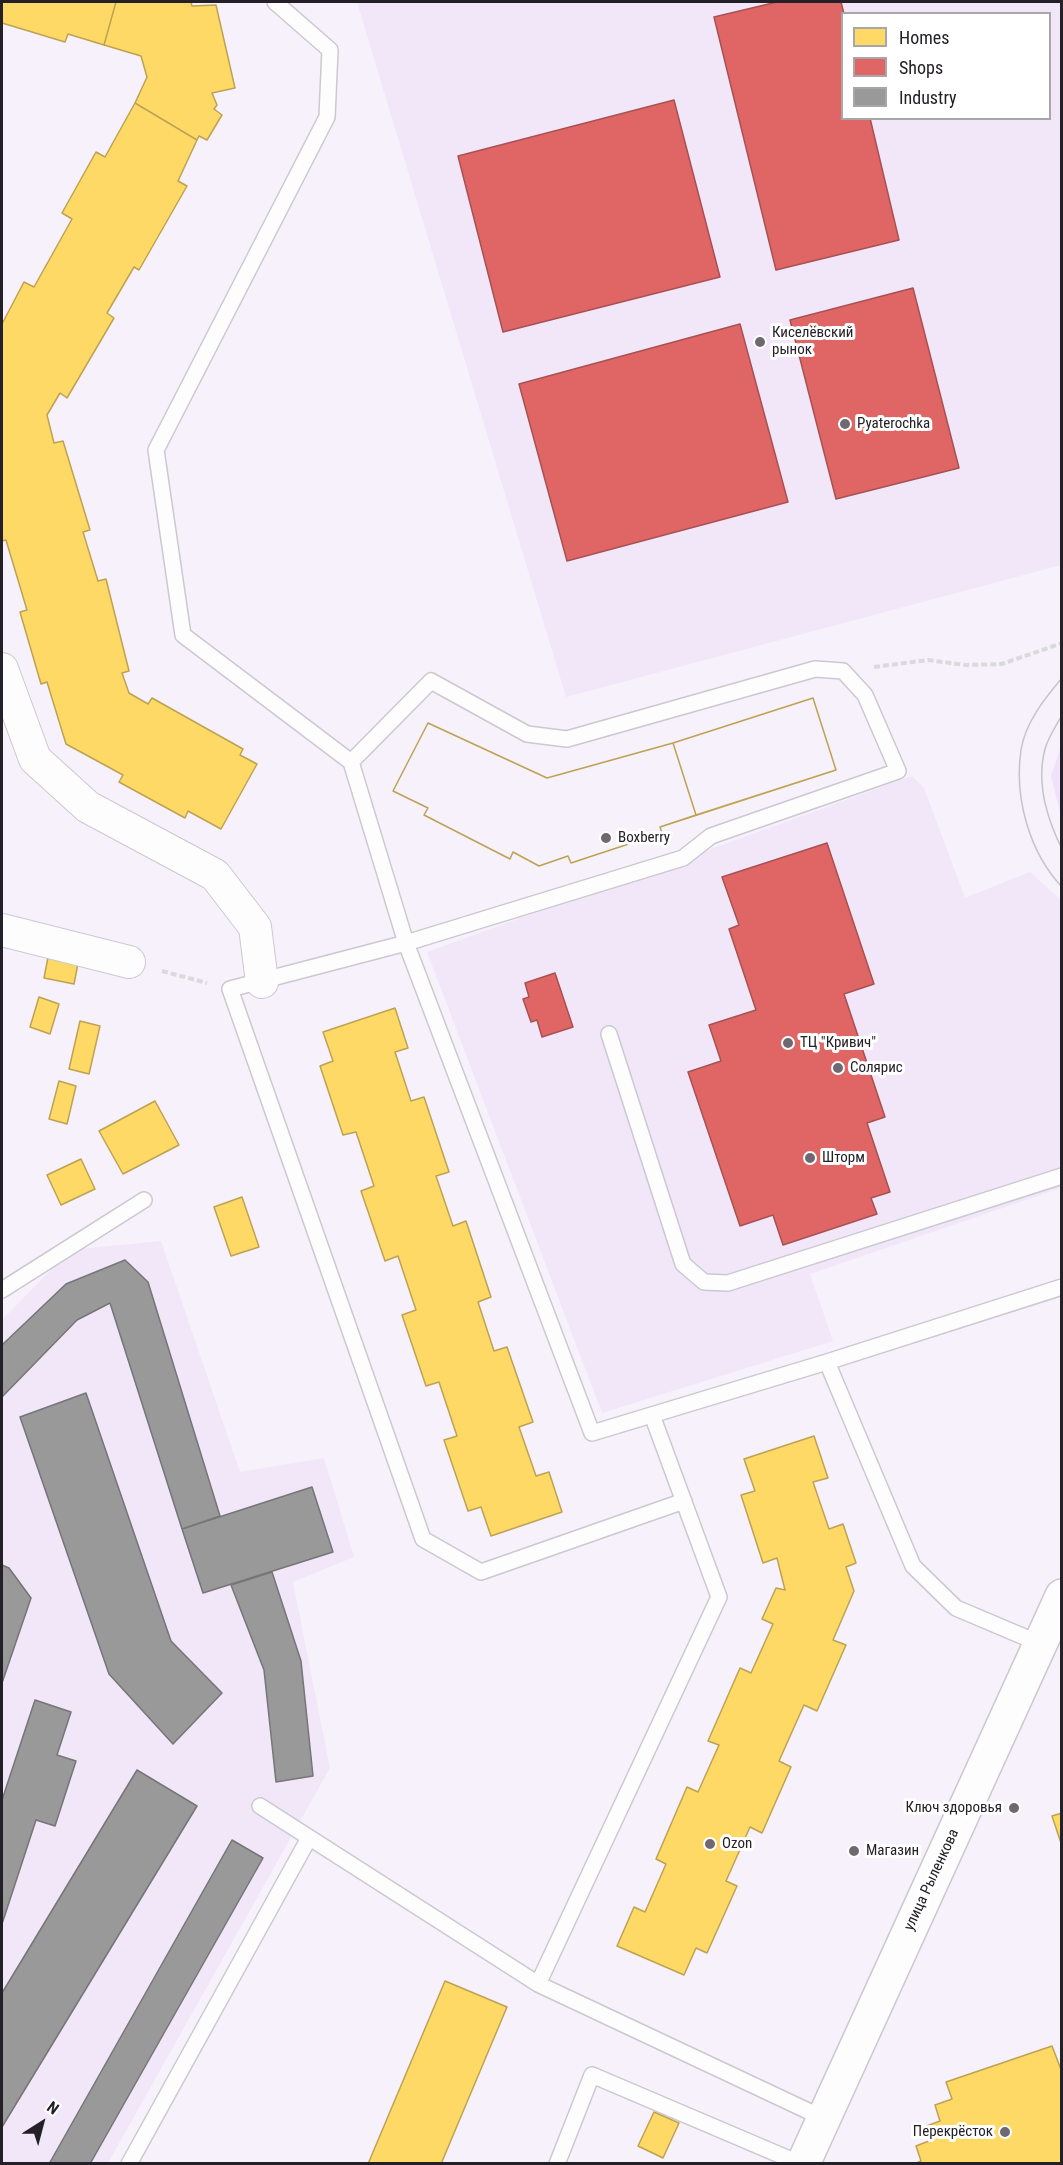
<!DOCTYPE html>
<meta charset="utf-8">
<style>
body{margin:0}
#map{position:relative;width:1063px;height:2165px;overflow:hidden;background:#f6f1fb;font-family:"Roboto Condensed",sans-serif}
canvas{display:block}
.frame{position:absolute;inset:0;border:3px solid #242027;pointer-events:none}
.legend{position:absolute;left:841px;top:12px;width:210px;height:108px;box-sizing:border-box;background:#fff;border:2px solid #a7a6a9;margin:0;padding:8px 10px;list-style:none;font-size:18px;color:#242027}
.legend li{display:flex;align-items:center;gap:12px;height:30px}
.legend b{width:30px;border:2px solid #a7a6a9}
.north{position:absolute;left:12px;top:2093px;width:60px;height:60px;-webkit-text-stroke:4px #fff;paint-order:stroke;rotate:36deg;font-size:16px;font-weight:700;line-height:24px;text-align:center;color:#242027}
.north::after{content:'';display:block;margin:auto;width:21px;height:27px;background:#242027;clip-path:polygon(50% 0,100% 100%,50% 72%,0 100%)}
</style>
<div id="map">
<canvas width="1063" height="2165"></canvas>
<div class="frame"></div>
<ul class="legend">
<li><b style="height:16px;background:#ffd966"></b>Homes</li>
<li><b style="height:16px;background:#e06666"></b>Shops</li>
<li><b style="height:16px;background:#999"></b>Industry</li>
</ul>
<div class="north">N</div>
</div>
<script>
const ctx = document.querySelector('canvas').getContext('2d');
ctx.lineJoin = 'round';
function paint(path, color) {
  ctx.fillStyle = color;
  ctx.fill(path, 'evenodd');
}
function stroke(path, color, width, dash) {
  ctx.strokeStyle = color;
  ctx.lineWidth = width;
  ctx.lineCap = dash ? 'butt' : 'round';
  ctx.setLineDash(dash || []);
  ctx.stroke(path);
}
function label(font, color, halo, rows, align = 'center') {
  ctx.font = font + ' "Roboto Condensed",sans-serif';
  ctx.lineWidth = 6;
  ctx.setLineDash([]);
  ctx.textBaseline = 'middle';
  ctx.strokeStyle = halo;
  ctx.fillStyle = color;
  for (const [text, x, y, turn = 0] of rows) {
    ctx.save();
    ctx.translate(x, y);
    ctx.rotate((+turn || 0) * Math.PI / 180);
    ctx.textAlign = isNaN(turn) ? turn : align;
    if (halo) ctx.strokeText(text, 0, 0);
    ctx.fillText(text, 0, 0);
    ctx.restore();
  }
}
const built = new Path2D(`
 M 357,2 L 1061,2 L 1061,565 L 566,697 ZM 842,14 L 1050,14 L 1050,118 L 842,118 Z
 M 912,776 L 924,788 L 965,898 L 1030,872 L 1061,900 L 1061,1188 L 810,1274 L 833,1341 L 602,1413 L 427,952 Z
 M 161,1241 L 240,1472 L 324,1458 L 354,1557 L 293,1582 L 330,1768 L 108,2163 L 2,2164 L 2,1320 L 70,1250 Z`);
const green = new Path2D(`
 M 1061,746 L 1061,817 L 1051,776 Z`);
const homes = new Path2D(`
 M 2,2 L 116,2 L 104,45 L 68,34 L 65,42 L 2,23 Z
 M 116,2 L 191,2 L 192,6 L 216,5 L 235,88 L 212,93 L 217,105 L 214,109 L 222,115 L 207,140 L 199,136 L 197,140 L 135,103 L 147,77 L 141,56 L 104,45 Z
 M 135,103 L 197,140 L 178,181 L 187,186 L 139,270 L 134,267 L 107,313 L 114,318 L 67,398 L 60,393 L 47,415 L 54,443 L 63,441 L 90,530 L 83,532 L 98,581 L 106,579 L 129,671 L 122,673 L 129,693 L 148,704 L 152,698 L 243,749 L 240,755 L 257,764 L 221,829 L 188,811 L 185,818 L 119,782 L 123,775 L 66,744 L 47,682 L 41,684 L 20,612 L 27,610 L 6,540 L 2,541 L 2,324 L 24,282 L 34,287 L 72,219 L 62,213 L 96,152 L 105,157 Z
 M 813,698 L 836,770 L 696,815 L 673,743 Z
 M 813,698 L 836,770 L 660,827 L 662,833 L 571,863 L 568,856 L 539,866 L 513,852 L 510,859 L 424,815 L 428,808 L 393,791 L 428,723 L 547,778 L 673,743 Z
 M 428,723 L 547,778 L 673,743 L 696,815 L 660,827 L 662,833 L 571,863 L 568,856 L 539,866 L 513,852 L 510,859 L 424,815 L 428,808 L 393,791 Z
 M 49,952 L 79,958 L 74,984 L 44,978 Z
 M 39,997 L 59,1004 L 50,1034 L 30,1027 Z
 M 395,1008 L 408,1048 L 395,1052 L 411,1101 L 424,1097 L 449,1172 L 436,1176 L 453,1226 L 466,1221 L 491,1297 L 478,1302 L 494,1351 L 507,1347 L 533,1422 L 519,1427 L 536,1476 L 549,1472 L 562,1512 L 491,1536 L 481,1507 L 468,1511 L 444,1440 L 457,1436 L 439,1382 L 426,1386 L 402,1315 L 416,1310 L 398,1256 L 385,1261 L 361,1191 L 374,1186 L 356,1132 L 343,1135 L 320,1066 L 333,1061 L 323,1032 Z
 M 80,1021 L 100,1026 L 89,1074 L 69,1069 Z
 M 59,1081 L 76,1086 L 67,1124 L 49,1119 Z
 M 155,1101 L 179,1145 L 123,1174 L 99,1131 Z
 M 81,1159 L 95,1189 L 61,1205 L 47,1175 Z
 M 242,1197 L 259,1247 L 231,1256 L 214,1207 Z
 M 814,1436 L 828,1478 L 813,1482 L 829,1529 L 843,1524 L 856,1563 L 846,1567 L 854,1591 L 833,1640 L 846,1645 L 817,1711 L 804,1705 L 779,1761 L 791,1767 L 762,1833 L 750,1827 L 726,1881 L 737,1886 L 707,1953 L 696,1948 L 684,1975 L 617,1946 L 634,1907 L 645,1912 L 666,1864 L 656,1859 L 687,1787 L 698,1792 L 719,1745 L 708,1741 L 740,1668 L 751,1673 L 773,1624 L 762,1619 L 776,1588 L 785,1590 L 777,1558 L 763,1563 L 741,1495 L 755,1491 L 744,1459 Z
 M 1062,1813 L 1062,1843 L 1061,1843 L 1052,1816 Z
 M 445,1981 L 507,2007 L 441,2164 L 368,2164 Z
 M 1052,2046 L 1062,2072 L 1062,2164 L 914,2164 L 921,2161 L 916,2146 L 929,2141 L 924,2127 L 940,2121 L 935,2105 L 952,2099 L 946,2082 Z
 M 654,2112 L 679,2123 L 663,2158 L 638,2146 Z`);
const shops = new Path2D(`
 M 777,2 L 841,2 L 844,14 L 842,118 L 870,118 L 899,240 L 776,270 L 714,17 Z
 M 674,100 L 720,277 L 503,332 L 458,156 Z
 M 913,288 L 959,468 L 836,499 L 790,320 Z
 M 740,324 L 788,502 L 567,561 L 519,384 Z
 M 827,843 L 874,984 L 844,994 L 885,1117 L 867,1123 L 890,1192 L 871,1198 L 877,1214 L 783,1245 L 773,1215 L 740,1226 L 688,1072 L 721,1061 L 709,1025 L 756,1010 L 729,929 L 739,925 L 722,877 Z
 M 555,973 L 573,1027 L 542,1037 L 537,1020 L 531,1022 L 523,999 L 529,997 L 525,983 Z`);
const industry = new Path2D(`
 M 125,1260 L 148,1282 L 220,1516 L 182,1529 L 110,1303 L 77,1320 L 2,1397 L 2,1345 L 66,1284 Z
 M 86,1393 L 171,1641 L 222,1693 L 173,1744 L 109,1674 L 20,1417 Z
 M 312,1487 L 333,1552 L 203,1593 L 182,1529 Z
 M 2,1565 L 9,1568 L 31,1598 L 2,1683 Z
 M 272,1572 L 301,1661 L 313,1776 L 276,1782 L 264,1670 L 231,1585 Z
 M 35,1700 L 71,1712 L 57,1755 L 76,1761 L 55,1826 L 36,1820 L 2,1924 L 2,1800 Z
 M 137,1770 L 197,1806 L 2,2127 L 2,1993 Z
 M 232,1840 L 263,1858 L 90,2164 L 49,2164 Z`);
const path = new Path2D(`
 M 874,667 L 928,660 L 965,665 L 1002,664 L 1062,643
 M 162,971 L 207,983`);
const lane = new Path2D(`
 M 275,2 L 330,50 L 327,117 L 156,450 L 183,635 L 351,762 L 406,943 L 592,1433 L 827,1362 L 1062,1287
 M 351,762 L 431,681 L 527,734 L 567,739 L 815,669 L 843,671 L 865,695 L 898,771 L 711,836 L 683,858 L 406,943 L 230,989 L 423,1539 L 481,1572 L 684,1501
 M 609,1034 L 683,1264 L 704,1282 L 728,1283 L 1062,1176
 M 2,1290 L 144,1200
 M 827,1362 L 913,1566 L 956,1608 L 1041,1644
 M 260,1806 L 538,1984 L 823,2118
 M 538,1984 L 719,1597 L 652,1415
 M 129,2164 L 309,1838
 M 557,2164 L 592,2075 L 801,2164`);
const street = new Path2D(`
 M 2,669 L 35,759 L 88,807 L 215,875 L 255,927 L 262,982
 M 2,930 L 129,962`);
const secondary = new Path2D(`
 M 803,2164 L 1062,1596`);
const tram = new Path2D(`
 M 1062,678 C 1045,698 1025,723 1021,750 C 1014,797 1029,852 1062,887
 M 1062,715 C 1056,726 1048,738 1045,749 C 1036,783 1047,819 1062,849`);
const markers = [
 [760,342,6,"#6e6971"],
 [845,424,6,"#6e6971"],
 [606,838,6,"#6e6971"],
 [788,1043,6,"#6e6971"],
 [838,1068,6,"#6e6971"],
 [810,1158,6,"#6e6971"],
 [1014,1808,6,"#6e6971"],
 [710,1844,6,"#6e6971"],
 [854,1851,6,"#6e6971"],
 [1005,2132,6,"#6e6971"]
];
const poiNames = [
 ["Киселёвский",772,333],
 ["рынок",772,350],
 ["Pyaterochka",857,424],
 ["Boxberry",618,838],
 ["ТЦ \"Кривич\"",800,1043],
 ["Солярис",850,1068],
 ["Шторм",822,1158],
 ["Ключ здоровья",1002,1808,"right"],
 ["Ozon",722,1844],
 ["Магазин",866,1851],
 ["Перекрёсток",993,2132,"right"]
];
const streetNames = [
 ["улица Рыленкова",932,1880,-65]
];
paint(built, '#f1e7f9');
paint(green, '#f1e2fc');
paint(homes, '#ffd966');
stroke(homes, '#bda253', 1.5);
paint(shops, '#e06666');
stroke(shops, '#a85153', 1.5);
paint(industry, '#999');
stroke(industry, '#767577', 1.5);
stroke(lane, '#ccc8d0', 18);
stroke(street, '#ccc8d0', 34);
stroke(secondary, '#ccc8d0', 36);
stroke(path, '#dad9dc', 4, [6, 3]);
stroke(lane, '#fefdfe', 15);
stroke(street, '#fefdfe', 32);
stroke(secondary, '#fefdfe', 33);
stroke(tram, '#c6c4c7', 1.5);
for (const [x, y, r, color] of markers) {
  const dot = new Path2D();
  dot.arc(x, y, r, 0, 2 * Math.PI);
  ctx.fillStyle = color;
  ctx.fill(dot);
  stroke(dot, '#fff', 2);
}
label('15px', '#242027', '#fff', poiNames, 'left');
label('15px', '#242027', '#fff', streetNames);
</script>
